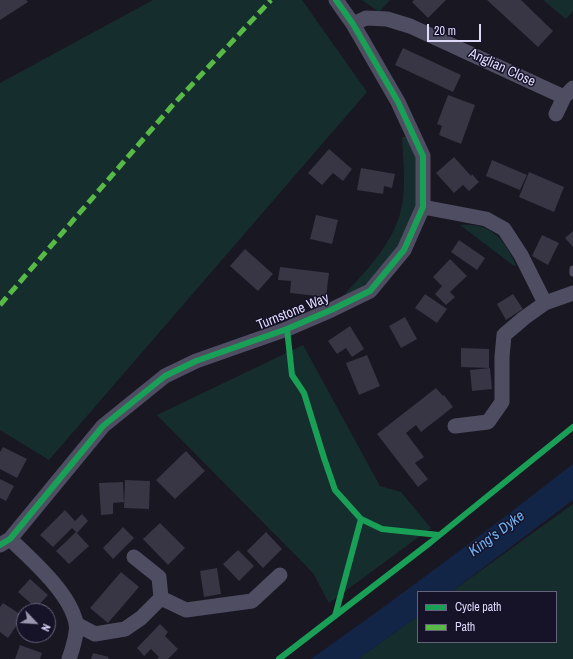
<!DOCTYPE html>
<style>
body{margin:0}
#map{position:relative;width:573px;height:659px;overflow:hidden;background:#191722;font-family:"Archivo Narrow",sans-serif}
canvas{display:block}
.legend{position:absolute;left:417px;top:591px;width:140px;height:52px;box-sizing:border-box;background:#161227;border:1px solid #66627c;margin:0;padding:5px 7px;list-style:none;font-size:12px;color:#dfdafc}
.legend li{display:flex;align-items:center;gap:8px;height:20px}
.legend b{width:20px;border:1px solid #66627c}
.north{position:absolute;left:16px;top:603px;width:40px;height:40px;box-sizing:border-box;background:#161227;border:1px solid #66627c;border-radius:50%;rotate:115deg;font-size:11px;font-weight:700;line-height:16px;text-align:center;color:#dfdafc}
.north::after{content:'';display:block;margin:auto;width:14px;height:18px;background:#9a96b0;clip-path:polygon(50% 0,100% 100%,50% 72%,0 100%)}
.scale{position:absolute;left:427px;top:24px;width:54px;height:18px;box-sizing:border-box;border:2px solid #dfdafc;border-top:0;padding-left:5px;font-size:12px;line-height:14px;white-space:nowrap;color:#dfdafc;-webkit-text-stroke:3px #161227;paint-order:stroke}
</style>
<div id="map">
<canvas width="573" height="659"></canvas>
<ul class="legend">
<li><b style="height:5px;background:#1a9f57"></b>Cycle path</li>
<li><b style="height:5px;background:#58b947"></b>Path</li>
</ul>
<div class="north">N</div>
<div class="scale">20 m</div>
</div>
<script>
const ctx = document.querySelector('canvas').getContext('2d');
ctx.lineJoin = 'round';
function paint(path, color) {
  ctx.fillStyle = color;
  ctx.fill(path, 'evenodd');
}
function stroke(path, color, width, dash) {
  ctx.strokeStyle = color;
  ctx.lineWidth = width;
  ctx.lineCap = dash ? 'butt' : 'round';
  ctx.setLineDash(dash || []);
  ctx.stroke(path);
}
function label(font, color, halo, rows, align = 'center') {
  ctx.font = font + ' "Archivo Narrow",sans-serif';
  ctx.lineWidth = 3;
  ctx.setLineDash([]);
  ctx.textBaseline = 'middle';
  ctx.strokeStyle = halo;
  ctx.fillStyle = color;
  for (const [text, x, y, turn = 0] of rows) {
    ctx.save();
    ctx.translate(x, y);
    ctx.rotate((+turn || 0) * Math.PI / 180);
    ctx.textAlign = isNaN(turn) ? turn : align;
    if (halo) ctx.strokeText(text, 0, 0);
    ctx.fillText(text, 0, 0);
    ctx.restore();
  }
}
const green = new Path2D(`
 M 153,0 L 302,0 L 367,92 L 49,460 L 0,430 L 0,83 Z
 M 362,0 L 390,0 L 379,12 Z
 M 543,0 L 573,0 L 573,11 L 566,19 Z
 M 402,137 L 410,137 L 417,159 L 416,208 L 402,242 L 372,278 L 363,286 L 342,297 C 366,271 396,241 402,205 C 406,183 403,159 402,137 Z
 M 460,225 C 492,223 503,238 516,265 L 514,266 Z
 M 303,345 L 380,486 L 401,492 L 431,528 L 329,603 L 313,573 L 157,415 Z
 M 573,504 L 573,659 L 358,659 L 418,616 L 418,642 L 556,642 L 556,592 L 451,592 Z`);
const water = new Path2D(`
 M 573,464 L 573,500 L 451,592 L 418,592 L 418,616 L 358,659 L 311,659 C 400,596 487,531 573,464 Z`);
const building = new Path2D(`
 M 0,0 L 26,0 L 28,2 L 0,20 Z
 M 414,0 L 446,0 L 428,18 L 412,2 Z
 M 487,0 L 521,0 L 553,31 L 538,47 Z
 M 403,48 L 461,75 L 453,92 L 395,65 Z
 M 448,95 L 475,105 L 461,144 L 439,135 L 442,126 L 437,124 Z
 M 329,149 L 352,169 L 343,181 L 333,173 L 322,185 L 308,173 Z
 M 454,157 L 471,176 L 472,174 L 479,182 L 469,191 L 463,185 L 454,193 L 436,173 Z
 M 492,160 L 527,175 L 520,190 L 486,176 Z
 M 361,168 L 395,174 L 392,188 L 384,186 L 383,194 L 357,190 Z
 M 529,172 L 564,187 L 554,212 L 519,197 Z
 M 316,215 L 338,220 L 332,244 L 310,239 Z
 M 573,231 L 573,247 L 565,238 Z
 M 542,235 L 559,243 L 548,265 L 532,256 Z
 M 459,240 L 485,258 L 477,270 L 451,252 Z
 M 245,249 L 273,274 L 258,291 L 230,266 Z
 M 450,259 L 467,276 L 450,292 L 455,297 L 446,305 L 435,294 L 442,286 L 433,277 Z
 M 280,267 L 329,273 L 326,297 L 290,293 L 291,281 L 278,280 Z
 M 425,294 L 447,309 L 437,323 L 415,308 Z
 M 513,294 L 523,309 L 506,320 L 497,304 Z
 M 405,317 L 417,339 L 401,348 L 389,326 Z
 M 350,326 L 364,349 L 352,357 L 346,348 L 337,354 L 328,341 Z
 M 461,348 L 489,349 L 489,368 L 461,367 Z
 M 367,355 L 380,386 L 359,395 L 346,363 Z
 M 490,368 L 492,389 L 472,391 L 470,370 Z
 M 436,388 L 443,396 L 444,395 L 453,407 L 421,432 L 416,425 L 406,433 L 424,457 L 415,463 L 428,479 L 418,487 L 377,434 Z
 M 3,447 L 27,459 L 17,478 L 0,469 L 0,452 Z
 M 186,451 L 205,471 L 175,499 L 156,480 Z
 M 0,479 L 14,486 L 6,501 L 0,498 Z
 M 125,480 L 150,481 L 149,509 L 124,508 Z
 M 123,482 L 124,502 L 113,503 L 113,514 L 101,515 L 99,483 Z
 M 65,510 L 75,521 L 82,514 L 88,521 L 77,533 L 72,528 L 53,547 L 40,535 Z
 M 160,523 L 185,548 L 168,565 L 143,539 Z
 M 123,527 L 134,538 L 113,559 L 103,548 Z
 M 76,532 L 89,546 L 69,564 L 56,551 Z
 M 266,532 L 282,549 L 263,568 L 247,551 Z
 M 238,550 L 254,566 L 239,581 L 223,564 Z
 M 217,568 L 221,594 L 204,597 L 200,571 Z
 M 121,572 L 139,587 L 108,623 L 90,608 Z
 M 30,579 L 48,595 L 36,608 L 18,592 Z
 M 3,603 L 23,616 L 8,638 L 0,632 L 0,607 Z
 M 160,624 L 168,632 L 165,636 L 178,649 L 168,659 L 157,659 L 159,657 L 151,649 L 144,656 L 137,648 Z
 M 20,645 L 42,653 L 40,659 L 15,659 Z
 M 93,653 L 109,657 L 108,659 L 91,659 Z`);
const service = new Path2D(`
 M 573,269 L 573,273`);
const minor = new Path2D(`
 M 353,24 L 366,18 L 387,19 L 410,26 L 564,97
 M 556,114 L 564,97 L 573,88
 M 423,207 L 486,219 L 504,229 L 521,255 L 545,303
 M 455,426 L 488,422 L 502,402 L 502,357 L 504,335 L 524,318 L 545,303 L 573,293
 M 10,539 C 32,560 70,593 76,623 C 78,631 72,651 69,659
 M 0,545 L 10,539 L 103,426 L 165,376 L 196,361 L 287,329 L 331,310 L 370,291 L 404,250 L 423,207 L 423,156 L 398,102 L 353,24 L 336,0
 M 134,557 L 159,577 L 161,598 L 186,610 L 252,601 L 280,575
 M 76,624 L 95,634 L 125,629 L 141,618 L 161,598`);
const quiet = new Path2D(`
 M 0,305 L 171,107 L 271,0`);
const cycleway = new Path2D(`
 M 287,329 L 292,375 L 304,393 L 324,458 L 335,490 L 361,519 L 335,616
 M 361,519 L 382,529 L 439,535
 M 0,545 L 10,539 L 103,426 L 165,376 L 196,361 L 287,329 L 331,310 L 370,291 L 404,250 L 423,207 L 423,156 L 398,102 L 353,24 L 336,0
 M 279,659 L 431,542 L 573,427`);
const streetNames = [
 ["Anglian Close",502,68,25],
 ["Turnstone Way",293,312,-22]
];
const waterNames = [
 ["King's Dyke",497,534,-37]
];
paint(green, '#162d2e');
paint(water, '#132546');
paint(building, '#383544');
stroke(service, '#4f4d62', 7);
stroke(minor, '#4f4d62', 15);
stroke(quiet, '#58b947', 5, [10, 5]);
stroke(cycleway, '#1a9f57', 6);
label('14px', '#dfdafc', '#161227', streetNames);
label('italic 15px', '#6fb3f5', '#161227', waterNames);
</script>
